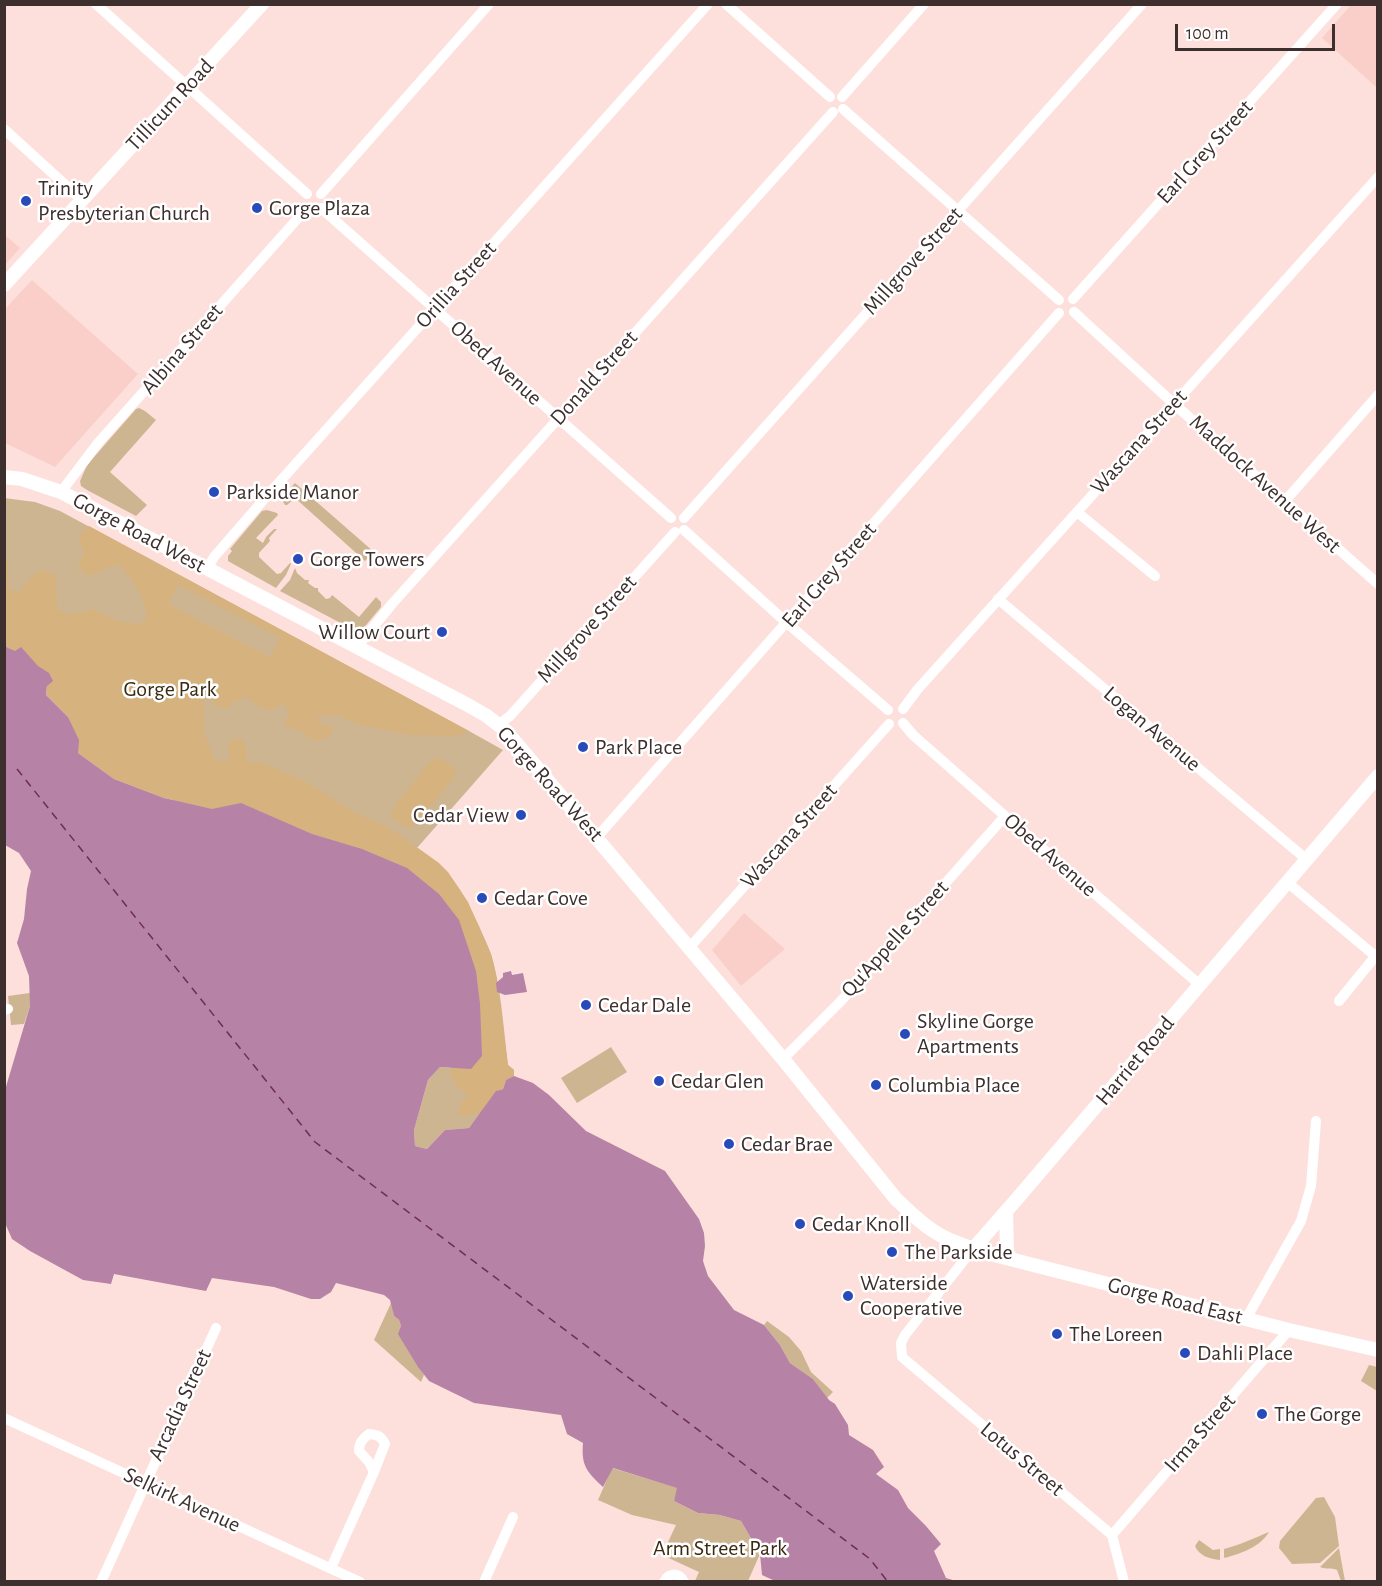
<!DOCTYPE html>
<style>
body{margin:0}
#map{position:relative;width:1382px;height:1586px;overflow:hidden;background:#fde0dc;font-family:"Alegreya Sans",sans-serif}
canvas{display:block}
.frame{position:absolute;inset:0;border:6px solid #3c2f2d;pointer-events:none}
.scale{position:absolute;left:1175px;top:24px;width:160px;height:27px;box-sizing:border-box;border:3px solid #3c2f2d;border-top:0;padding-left:8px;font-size:18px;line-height:21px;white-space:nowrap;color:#3c2f2d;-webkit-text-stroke:4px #fff;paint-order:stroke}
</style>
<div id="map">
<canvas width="1382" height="1586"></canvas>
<div class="frame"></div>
<div class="scale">100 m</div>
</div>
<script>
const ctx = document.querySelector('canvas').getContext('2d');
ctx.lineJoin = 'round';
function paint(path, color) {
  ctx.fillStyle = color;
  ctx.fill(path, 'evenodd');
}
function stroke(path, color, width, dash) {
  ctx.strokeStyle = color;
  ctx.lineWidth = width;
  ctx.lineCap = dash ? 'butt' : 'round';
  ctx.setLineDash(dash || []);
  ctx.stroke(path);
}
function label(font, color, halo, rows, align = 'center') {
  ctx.font = font + ' "Alegreya Sans",sans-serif';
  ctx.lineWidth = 5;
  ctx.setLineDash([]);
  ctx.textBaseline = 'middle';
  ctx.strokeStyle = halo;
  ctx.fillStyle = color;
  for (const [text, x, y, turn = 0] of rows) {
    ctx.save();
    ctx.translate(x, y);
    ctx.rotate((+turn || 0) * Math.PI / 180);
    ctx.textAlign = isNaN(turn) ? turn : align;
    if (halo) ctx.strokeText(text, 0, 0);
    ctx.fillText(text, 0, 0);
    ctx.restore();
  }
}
const built = new Path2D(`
 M 1351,5 L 1377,5 L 1377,88 L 1322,38 Z
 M 4,234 L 20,248 L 5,265 L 4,265 Z
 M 32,280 L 138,374 L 55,467 L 5,443 L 5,309 Z
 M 744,913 L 785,949 L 741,986 L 712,950 Z`);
const green = new Path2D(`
 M 139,408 L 145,411 L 156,420 L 110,472 L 147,505 L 136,516 L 87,490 L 81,486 L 80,481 L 87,465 L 136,409 Z
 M 295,483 L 374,552 L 365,561 L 295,498 L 287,505 L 285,505 L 282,500 L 282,497 Z
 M 4,498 L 35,502 L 60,511 L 469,731 L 503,750 L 417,848 C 451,870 462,890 479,926 C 485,940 492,953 495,969 C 502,1000 504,1033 508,1065 L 514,1070 L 514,1076 L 506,1080 L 469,1128 L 445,1130 L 427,1149 L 415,1146 L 414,1130 L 428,1080 L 440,1067 L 470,1069 L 47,686 L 5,645 Z
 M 267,510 L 277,513 L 278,515 L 256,538 L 263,543 L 266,537 L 274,529 L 277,529 L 269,538 L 270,541 L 259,553 L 259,557 L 277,574 L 281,573 L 290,563 L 291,564 L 286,575 L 276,588 L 228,561 L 228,556 L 232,551 L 230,549 L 262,511 Z
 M 295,568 L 297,573 L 305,580 L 309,580 L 308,583 L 315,588 L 318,588 L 318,591 L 326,599 L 330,598 L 332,595 L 359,617 L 376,597 L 381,602 L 381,607 L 362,630 L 360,627 L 350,628 L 280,591 L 290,580 Z
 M 30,993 L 30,1006 L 24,1024 L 11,1025 L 8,996 Z
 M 611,1047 L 627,1072 L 577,1103 L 561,1078 Z
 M 391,1303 L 394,1316 L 399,1320 L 401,1326 L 399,1334 L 424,1375 L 421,1382 L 374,1340 Z
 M 767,1321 L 789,1337 L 801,1351 L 811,1372 L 833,1392 L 827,1398 L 813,1379 L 790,1363 L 780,1345 L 764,1325 Z
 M 1369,1365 L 1377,1367 L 1377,1391 L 1361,1381 Z
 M 612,1468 L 678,1488 L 674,1501 L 698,1513 L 720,1515 L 741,1521 L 760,1554 L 748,1581 L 695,1581 L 699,1572 L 662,1555 L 676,1525 L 632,1515 L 598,1500 Z
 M 1324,1497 L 1335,1517 L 1339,1546 L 1320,1563 L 1292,1564 L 1279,1548 L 1280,1541 L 1316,1498 Z
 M 1269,1532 C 1260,1547 1242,1553 1225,1558 L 1224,1557 L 1224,1549 C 1240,1545 1254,1538 1269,1532 Z
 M 1199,1540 L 1213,1550 L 1220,1549 L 1220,1560 C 1210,1559 1199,1556 1195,1546 Z
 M 1339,1548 L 1345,1581 L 1341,1581 L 1337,1570 C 1331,1567 1326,1570 1320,1567 Z`);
const forest = new Path2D(`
 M 89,526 L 469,731 L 458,736 L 411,735 L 373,728 L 354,723 L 338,715 L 317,716 L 320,723 L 334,728 L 330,735 L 319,741 L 309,738 L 301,731 L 285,726 L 288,713 L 284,704 L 268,711 L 255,704 L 246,697 L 232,703 L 227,709 L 219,707 L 210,697 L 203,697 C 205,709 203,721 205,733 C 207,743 212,753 216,761 L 229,761 L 228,744 L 232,739 L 240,738 L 245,743 L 247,762 L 260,762 L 303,780 L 359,815 L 381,824 L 397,833 L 439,863 L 448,872 L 468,902 L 491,954 L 497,979 L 508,1065 L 514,1070 L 514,1076 L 506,1080 L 503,1089 L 496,1091 L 481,1113 L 466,1116 L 459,1115 L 460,1104 L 466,1099 L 468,1095 C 455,1086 451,1084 451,1067 L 470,1068 L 480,1025 L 480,1004 L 476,971 L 407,868 L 362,849 L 312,834 L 241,803 L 212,809 L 164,798 L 114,779 L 78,753 L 68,717 L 46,695 L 49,673 L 38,666 L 21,648 L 15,651 L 8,648 L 5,645 L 4,559 L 8,560 L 8,588 L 18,593 L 35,573 L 43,570 L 56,576 L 57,608 L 67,615 L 94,609 L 116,621 L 139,624 L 147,617 C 143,594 134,583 120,565 L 110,566 L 96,574 L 85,575 L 78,566 L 84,553 L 80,544 L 80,533 ZM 178,585 L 280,638 L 270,657 L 168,604 Z
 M 441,758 L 455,769 L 454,777 L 435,801 L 411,827 L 405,827 L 391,816 L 394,807 L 427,765 L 434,759 Z`);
const water = new Path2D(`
 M 5,645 L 8,648 L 15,651 L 21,647 L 38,666 L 49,673 L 53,681 L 47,686 L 46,695 L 68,717 L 79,740 L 78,753 L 114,779 L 164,798 L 212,809 L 241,803 L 312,834 L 362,849 L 407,868 L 439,894 L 459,920 L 476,971 L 480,1004 L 482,1056 L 471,1069 L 440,1067 L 428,1080 L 414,1130 L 415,1146 L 427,1149 L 445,1130 L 469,1128 L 496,1091 L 503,1089 L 506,1080 L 514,1076 L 533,1083 L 549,1095 L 586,1131 L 665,1171 L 699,1219 L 704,1233 L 705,1246 L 703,1261 L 708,1276 L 734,1310 L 764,1325 L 780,1345 L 790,1363 L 813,1379 L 829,1400 L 835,1404 L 848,1425 L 849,1435 L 873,1450 L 884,1467 L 876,1474 L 898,1490 L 908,1508 L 926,1526 L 941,1544 L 934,1551 L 946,1578 L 956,1581 L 775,1581 L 762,1575 L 760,1554 L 741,1521 L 720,1515 L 698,1513 L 674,1501 L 677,1488 L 613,1468 L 603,1487 C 587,1472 581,1466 583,1443 L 567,1434 L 561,1415 L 474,1403 L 429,1381 L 418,1367 L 398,1334 L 401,1326 L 399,1320 L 394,1316 L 390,1300 L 384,1295 L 336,1283 L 331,1292 L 320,1299 L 311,1299 L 274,1287 L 212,1278 L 206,1291 L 114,1274 L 111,1284 L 83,1280 L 30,1251 L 12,1239 L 5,1223 L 5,1090 L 30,1006 L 29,976 L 17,943 L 24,919 L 27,889 L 31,871 L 19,853 L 5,845 Z
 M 511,971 L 512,975 L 523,973 L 527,992 L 505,995 L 497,992 L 496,983 L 503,977 L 503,973 Z`);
const ferry = new Path2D(`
 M 17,769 L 315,1142 L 870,1559 L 888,1582`);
const street = new Path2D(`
 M 96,4 L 307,194
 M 726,4 L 830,97
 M 842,97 L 924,4
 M 843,109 L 1059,300
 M 4,129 L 83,201
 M 321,194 L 489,4
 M 321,208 L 671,518
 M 1073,299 L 1337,4
 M 1074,312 L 1173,403 L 1378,584
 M 61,492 L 98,443 L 307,208
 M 1285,501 L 1378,395
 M 1077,512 L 1155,576
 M 684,518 L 1142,4
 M 684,530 L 787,623 L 888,710
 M 207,569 L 214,557 L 266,497 L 708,4
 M 998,599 L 1306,859
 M 357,647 L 392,604 L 833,112
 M 903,709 L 917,690 L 1378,177
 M 903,723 L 913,735 L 1005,816 L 1200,985
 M 498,725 L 510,716 L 675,532
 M 597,837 L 1059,313
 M 1287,882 L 1374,955
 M 689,948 L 889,724
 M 1339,1001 L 1378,953
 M 4,1010 L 8,1009
 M 783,1059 L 841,1001 L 1005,816
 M 973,1249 L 905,1335 L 901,1343 L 902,1357 L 1112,1535 L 1124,1582
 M 1246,1319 L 1301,1221 L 1311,1186 L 1316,1121
 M 4,1418 L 360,1582
 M 369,1434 C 378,1435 381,1436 385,1444 L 374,1472 L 369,1462 L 359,1451 C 359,1443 362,1439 369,1434 Z
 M 1112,1535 L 1289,1330
 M 331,1568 L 374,1472
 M 101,1582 L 216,1328
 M 484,1582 L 513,1517
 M 664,1582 C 669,1572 679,1572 684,1582`);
const secondary = new Path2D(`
 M 4,285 L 262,4
 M 4,477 L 22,479 L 61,492 L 466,704 L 487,716 L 506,731 L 783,1059 L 896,1199 C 908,1210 918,1221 932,1230 C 951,1243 975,1249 998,1256 L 1289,1330 L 1378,1350
 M 1006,1211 L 1007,1252 L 1010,1258
 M 973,1249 L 1016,1200 L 1378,776`);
const markers = [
 [26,201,6,"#294bba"],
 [257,208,6,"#294bba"],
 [214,492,6,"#294bba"],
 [298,559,6,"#294bba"],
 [442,632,6,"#294bba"],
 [583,747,6,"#294bba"],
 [521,815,6,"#294bba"],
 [482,898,6,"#294bba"],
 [586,1005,6,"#294bba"],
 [905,1034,6,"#294bba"],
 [659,1081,6,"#294bba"],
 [876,1085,6,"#294bba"],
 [729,1144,6,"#294bba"],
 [800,1224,6,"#294bba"],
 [892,1252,6,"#294bba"],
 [848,1296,6,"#294bba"],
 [1057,1334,6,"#294bba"],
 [1185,1353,6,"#294bba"],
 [1262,1414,6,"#294bba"]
];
const streetNames = [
 ["Tillicum Road",170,105,-47],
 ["Earl Grey Street",1205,152,-48],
 ["Millgrove Street",913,261,-48],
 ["Orillia Street",456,285,-48],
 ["Albina Street",182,349,-49],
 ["Obed Avenue",496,363,42],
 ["Donald Street",594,378,-48],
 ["Wascana Street",1139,442,-48],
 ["Maddock Avenue West",1265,484,42],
 ["Gorge Road West",139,533,28],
 ["Earl Grey Street",829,575,-49],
 ["Millgrove Street",587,629,-48],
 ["Logan Avenue",1152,729,40],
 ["Gorge Road West",550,784,48],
 ["Wascana Street",789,836,-48],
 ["Obed Avenue",1050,855,41],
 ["Qu'Appelle Street",895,939,-48],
 ["Harriet Road",1135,1061,-50],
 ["Gorge Road East",1175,1301,14],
 ["Arcadia Street",180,1405,-65],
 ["Irma Street",1200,1433,-49],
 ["Lotus Street",1022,1459,40],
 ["Selkirk Avenue",182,1500,25]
];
const poiNames = [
 ["Trinity",38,188],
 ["Presbyterian Church",38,213],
 ["Gorge Plaza",269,208],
 ["Parkside Manor",226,492],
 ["Gorge Towers",310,559],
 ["Willow Court",430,632,"right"],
 ["Park Place",595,747],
 ["Cedar View",509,815,"right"],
 ["Cedar Cove",494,898],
 ["Cedar Dale",598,1005],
 ["Skyline Gorge",917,1021],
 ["Apartments",917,1046],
 ["Cedar Glen",671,1081],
 ["Columbia Place",888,1085],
 ["Cedar Brae",741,1144],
 ["Cedar Knoll",812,1224],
 ["The Parkside",904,1252],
 ["Waterside",860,1283],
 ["Cooperative",860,1308],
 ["The Loreen",1069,1334],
 ["Dahli Place",1197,1353],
 ["The Gorge",1274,1414]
];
const parkNames = [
 ["Gorge Park",170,689],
 ["Arm Street Park",720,1548]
];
paint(built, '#fbcfc9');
paint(green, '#ceb592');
paint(forest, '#d6b27e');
paint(water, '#b682a5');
stroke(ferry, '#6e2d5c', 1.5, [8, 6]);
stroke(street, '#fff', 10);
stroke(secondary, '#fff', 14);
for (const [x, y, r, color] of markers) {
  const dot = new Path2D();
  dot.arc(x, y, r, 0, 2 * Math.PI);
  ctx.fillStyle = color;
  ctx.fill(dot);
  stroke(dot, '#fff', 2);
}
label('22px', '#3c2f2d', '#fff', streetNames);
label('22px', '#3c2f2d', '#fff', poiNames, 'left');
label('22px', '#3a2a12', '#fff', parkNames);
</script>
